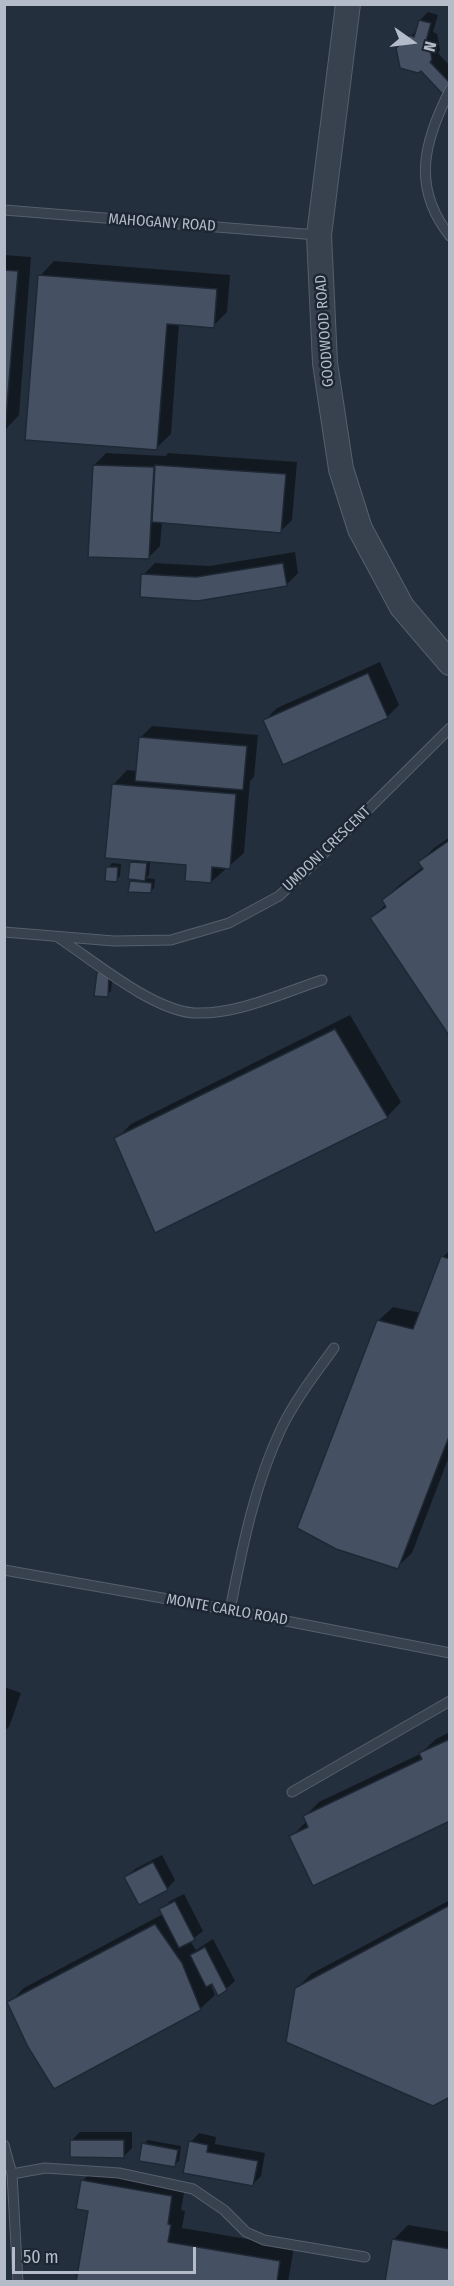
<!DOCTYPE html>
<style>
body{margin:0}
#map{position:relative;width:454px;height:2286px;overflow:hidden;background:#242f3e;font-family:"Fira Sans Condensed",sans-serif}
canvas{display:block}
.frame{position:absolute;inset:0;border:6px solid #b4bcc9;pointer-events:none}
.north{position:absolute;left:382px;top:12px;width:60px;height:60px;-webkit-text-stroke:4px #1d2633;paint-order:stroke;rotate:104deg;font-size:16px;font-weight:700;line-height:24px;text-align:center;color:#b4bcc9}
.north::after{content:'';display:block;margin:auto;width:21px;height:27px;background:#b4bcc9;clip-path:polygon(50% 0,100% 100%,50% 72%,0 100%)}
.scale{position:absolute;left:12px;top:2247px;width:184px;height:27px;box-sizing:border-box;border:3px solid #b4bcc9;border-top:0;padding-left:8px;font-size:18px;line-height:21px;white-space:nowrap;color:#b4bcc9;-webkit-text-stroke:4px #1d2633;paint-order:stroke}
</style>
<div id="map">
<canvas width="454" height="2286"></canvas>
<div class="frame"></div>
<div class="north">N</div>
<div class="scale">50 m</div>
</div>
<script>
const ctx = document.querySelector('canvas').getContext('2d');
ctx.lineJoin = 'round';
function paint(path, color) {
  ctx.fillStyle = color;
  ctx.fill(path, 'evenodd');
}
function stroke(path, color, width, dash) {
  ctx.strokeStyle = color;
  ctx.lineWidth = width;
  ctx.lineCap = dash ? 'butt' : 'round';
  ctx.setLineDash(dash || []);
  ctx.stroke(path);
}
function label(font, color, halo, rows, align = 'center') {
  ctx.font = font + ' "Fira Sans Condensed",sans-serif';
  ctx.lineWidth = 5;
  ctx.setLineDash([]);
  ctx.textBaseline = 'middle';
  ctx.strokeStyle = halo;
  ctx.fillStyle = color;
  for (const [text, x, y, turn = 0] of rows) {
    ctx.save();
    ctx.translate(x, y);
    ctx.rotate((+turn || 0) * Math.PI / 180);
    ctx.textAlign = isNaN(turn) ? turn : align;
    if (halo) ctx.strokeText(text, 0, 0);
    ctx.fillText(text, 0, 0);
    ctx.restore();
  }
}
const shadow = new Path2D(`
 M 428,12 L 438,15 L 433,32 L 437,34 L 440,50 L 438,53 L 450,66 L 450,99 L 421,68 L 398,49 L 417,30 L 420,20 Z
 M 4,255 L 31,257 L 19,415 L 5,430 Z
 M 54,261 L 230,275 L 227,312 L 213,326 L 179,324 L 171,434 L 156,448 L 40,276 Z
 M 106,453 L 166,456 L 168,453 L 297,462 L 292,520 L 280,532 L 162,522 L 160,546 L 148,558 L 94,465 Z
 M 295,552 L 298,573 L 286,585 L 143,575 L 155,563 L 209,566 Z
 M 380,662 L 399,705 L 387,717 L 265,720 L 277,708 Z
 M 152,726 L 258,735 L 254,777 L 250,781 L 244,853 L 211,882 L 188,864 L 150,861 L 149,875 L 146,878 L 155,879 L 154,888 L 150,892 L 131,881 L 134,878 L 131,862 L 135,859 L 113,785 L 127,770 L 137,771 L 140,738 Z
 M 450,837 L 450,1034 L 372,918 L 386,904 L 384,900 L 398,886 L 423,867 L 420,862 L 434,848 Z
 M 112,863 L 121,864 L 120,876 L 116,880 L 108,868 Z
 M 102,969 L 113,970 L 111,991 L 107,995 L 98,973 Z
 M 350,1015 L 401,1102 L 387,1117 L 116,1139 L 131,1124 Z
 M 450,1250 L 450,1454 L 412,1553 L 397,1567 L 378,1321 L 393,1307 L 421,1313 L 443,1257 Z
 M 4,1687 L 21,1693 L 9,1727 L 4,1731 Z
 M 450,1732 L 450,1820 L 291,1837 L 307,1821 L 305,1816 L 319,1802 L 420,1754 L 436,1739 Z
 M 162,1855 L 175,1880 L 167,1889 L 126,1877 L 135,1869 Z
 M 184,1894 L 203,1931 L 190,1941 L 196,1950 L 213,1939 L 235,1981 L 226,1989 L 210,1977 L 208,1978 L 215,1995 L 200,2009 L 9,2003 L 24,1988 L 163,1914 L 161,1910 L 170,1901 Z
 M 450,1900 L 450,2095 L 296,1989 L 311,1974 Z
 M 80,2132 L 132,2132 L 132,2148 L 123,2157 L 72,2140 Z
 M 199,2133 L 216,2137 L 215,2144 L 265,2153 L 261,2176 L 252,2185 L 191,2142 Z
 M 148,2140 L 181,2146 L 179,2161 L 174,2165 L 144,2144 Z
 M 97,2167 L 186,2182 L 181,2210 L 185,2211 L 182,2228 L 294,2247 L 288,2282 L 77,2282 L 90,2210 L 82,2181 Z
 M 408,2225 L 450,2232 L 450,2282 L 394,2239 Z`);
const building = new Path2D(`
 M 419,20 L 431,23 L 426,41 L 429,42 L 432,60 L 430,62 L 450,83 L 450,102 L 421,71 L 418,73 L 400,68 L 396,48 L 410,35 L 414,37 Z
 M 4,270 L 18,271 L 5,431 L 4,431 Z
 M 38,275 L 217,289 L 214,328 L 167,324 L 157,450 L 25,440 Z
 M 93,465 L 154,467 L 149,559 L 88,557 Z
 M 155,465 L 286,474 L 281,533 L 152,522 Z
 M 283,563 L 287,586 L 198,601 L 140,597 L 141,574 L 196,577 Z
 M 368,673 L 388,718 L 283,765 L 263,720 Z
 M 139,737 L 247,746 L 243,790 L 135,781 Z
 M 112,784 L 236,794 L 230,869 L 212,867 L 211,883 L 185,881 L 186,865 L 105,858 Z
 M 450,840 L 450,1037 L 370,918 L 386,907 L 382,900 L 423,869 L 418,862 Z
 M 130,862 L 147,863 L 145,881 L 128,879 Z
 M 106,867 L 118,867 L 117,882 L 105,881 Z
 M 130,881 L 152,883 L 151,893 L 128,892 Z
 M 97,972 L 109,973 L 108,997 L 94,996 Z
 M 335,1029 L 388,1118 L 155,1233 L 114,1138 Z
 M 441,1256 L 450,1259 L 450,1434 L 398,1569 L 336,1549 L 297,1528 L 377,1320 L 413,1329 Z
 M 450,1739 L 450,1821 L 313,1886 L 289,1836 L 308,1827 L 303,1816 L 422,1759 L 419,1753 Z
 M 153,1862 L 168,1890 L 139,1905 L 124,1877 Z
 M 175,1901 L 195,1940 L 179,1948 L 159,1909 Z
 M 450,1905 L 450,2097 L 433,2106 L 286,2042 L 295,1988 Z
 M 155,1924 L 182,1963 L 201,2010 L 54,2089 L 28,2047 L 7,2002 Z
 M 205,1947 L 227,1990 L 218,1996 L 212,1984 L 206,1987 L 190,1955 Z
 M 70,2140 L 124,2140 L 124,2158 L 70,2157 Z
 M 189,2141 L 208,2145 L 207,2152 L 258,2161 L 253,2186 L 183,2173 Z
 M 142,2143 L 178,2150 L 175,2167 L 139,2161 Z
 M 81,2180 L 172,2196 L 168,2224 L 171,2225 L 168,2242 L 280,2261 L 277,2282 L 76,2282 L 88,2211 L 76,2209 Z
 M 392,2239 L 450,2249 L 450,2282 L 385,2282 Z`);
const service = new Path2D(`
 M 450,90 C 424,141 411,187 450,236
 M 4,210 L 317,235
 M 4,932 L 114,941 L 171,940 L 229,923 L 279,896 L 310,867 L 450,728
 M 59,938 C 94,961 152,1010 194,1013 C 237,1015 282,993 322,980
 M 4,1570 L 230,1610 L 450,1653
 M 230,1610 C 242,1549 254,1486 281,1429 C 295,1400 315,1374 334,1348
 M 292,1792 L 450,1701
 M 4,2145 L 12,2174 L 18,2282
 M 12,2174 L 45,2168 L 119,2173 L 193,2189 L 224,2210 L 246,2232 L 264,2240 L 365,2257`);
const tertiary = new Path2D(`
 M 348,4 L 319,235 L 325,363 L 341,469 L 360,529 L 402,607 L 450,663`);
const streetNames = [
 ["MAHOGANY ROAD",162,223,4],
 ["GOODWOOD ROAD",325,331,-94],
 ["UMDONI CRESCENT",327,849,-44],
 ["MONTE CARLO ROAD",227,1610,10]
];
paint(shadow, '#0007');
paint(building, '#455162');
stroke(building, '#1f2835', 1.5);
stroke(service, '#565f6c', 11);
stroke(tertiary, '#565f6c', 26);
stroke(service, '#38414e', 9);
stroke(tertiary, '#38414e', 24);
label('15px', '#b4bcc9', '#1d2633', streetNames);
</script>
